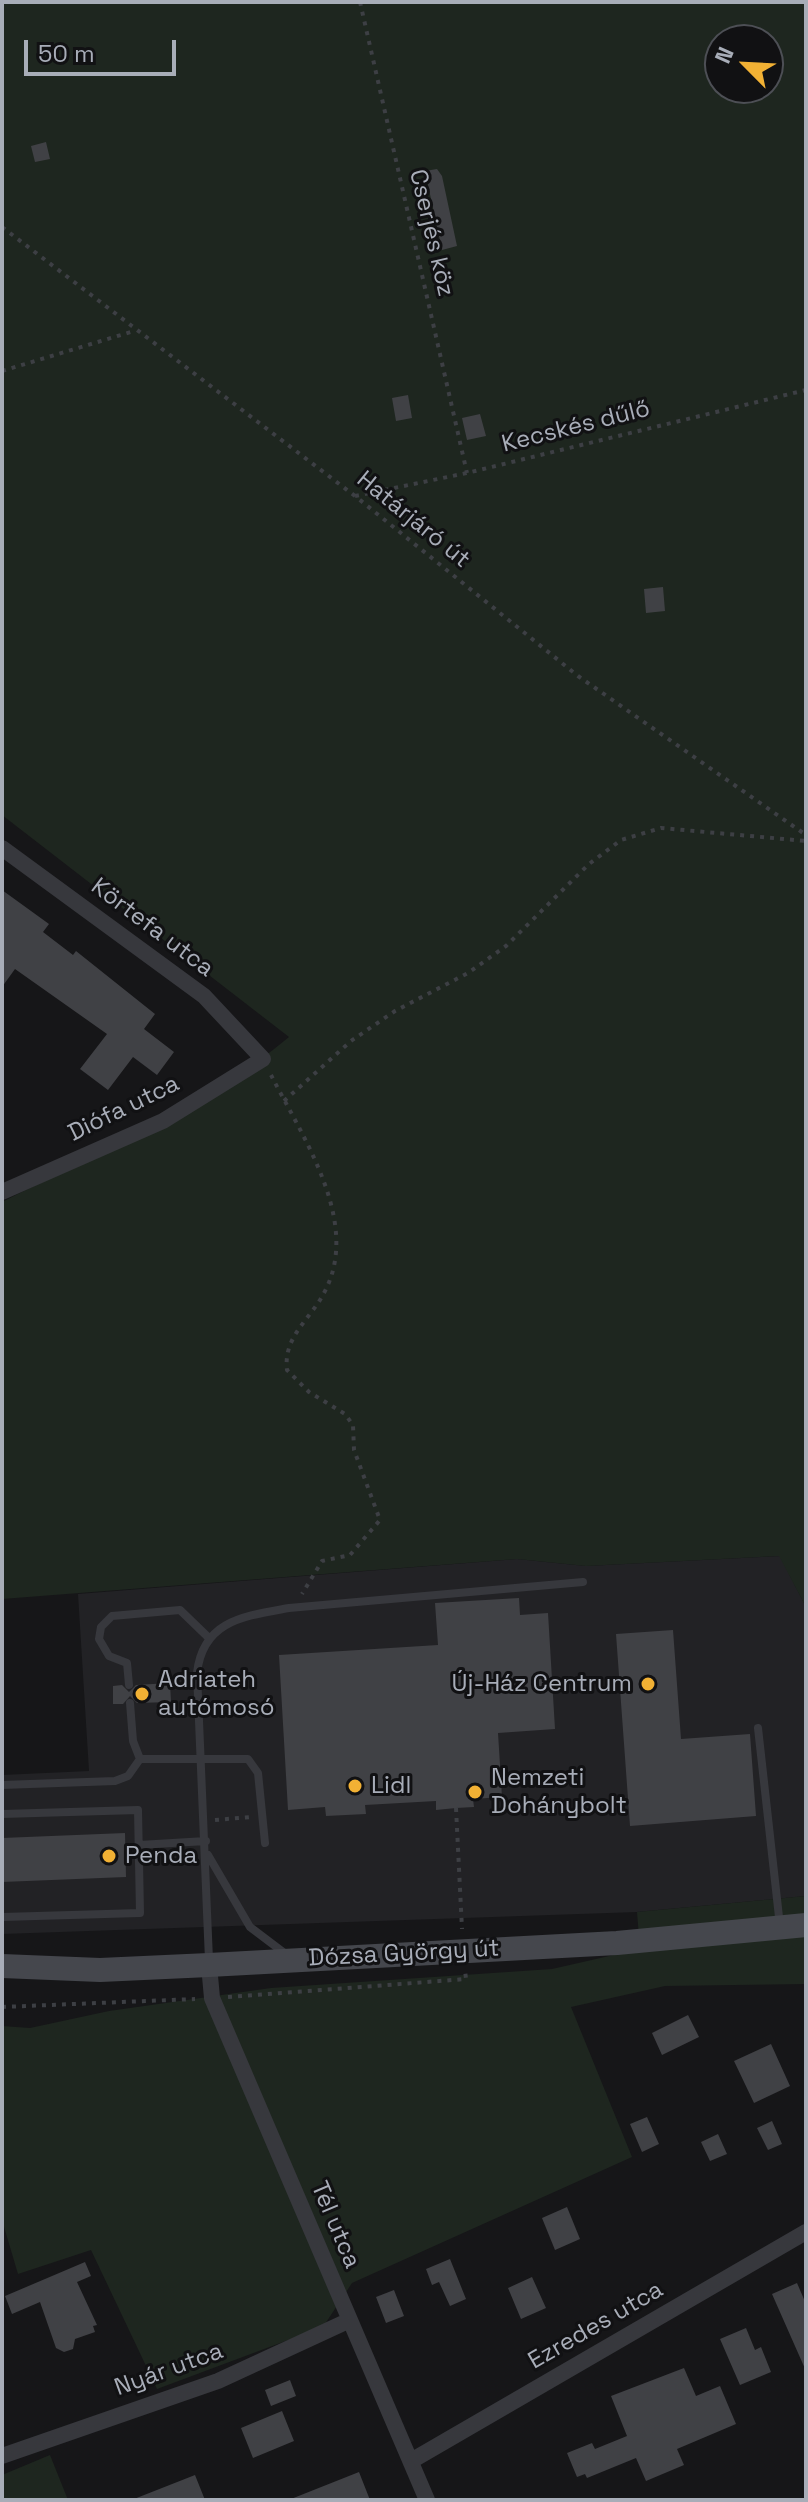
<!DOCTYPE html>
<meta charset="utf-8">
<style>
body{margin:0}
#map{position:relative;width:808px;height:2502px;overflow:hidden;background:#161618;font-family:"Space Grotesk",sans-serif}
canvas{display:block}
.frame{position:absolute;inset:0;border:4px solid #a8adb8;pointer-events:none}
.north{position:absolute;left:704px;top:24px;width:80px;height:80px;box-sizing:border-box;background:#111113;border:2px solid #4d4f55;border-radius:50%;rotate:294deg;font-size:22px;font-weight:700;line-height:32px;text-align:center;color:#a8adb8}
.north::after{content:'';display:block;margin:auto;width:28px;height:36px;background:#f2b134;clip-path:polygon(50% 0,100% 100%,50% 72%,0 100%)}
.scale{position:absolute;left:24px;top:40px;width:152px;height:36px;box-sizing:border-box;border:4px solid #a8adb8;border-top:0;padding-left:10px;font-size:24px;line-height:28px;white-space:nowrap;color:#a8adb8;-webkit-text-stroke:6px #111113;paint-order:stroke}
</style>
<div id="map">
<canvas width="808" height="2502"></canvas>
<div class="frame"></div>
<div class="north">N</div>
<div class="scale">50 m</div>
</div>
<script>
const ctx = document.querySelector('canvas').getContext('2d');
ctx.lineJoin = 'round';
function paint(path, color) {
  ctx.fillStyle = color;
  ctx.fill(path, 'evenodd');
}
function stroke(path, color, width, dash) {
  ctx.strokeStyle = color;
  ctx.lineWidth = width;
  ctx.lineCap = dash ? 'butt' : 'round';
  ctx.setLineDash(dash || []);
  ctx.stroke(path);
}
function label(font, color, halo, rows, align = 'center') {
  ctx.font = font + ' "Space Grotesk",sans-serif';
  ctx.lineWidth = 6;
  ctx.setLineDash([]);
  ctx.textBaseline = 'middle';
  ctx.strokeStyle = halo;
  ctx.fillStyle = color;
  for (const [text, x, y, turn = 0] of rows) {
    ctx.save();
    ctx.translate(x, y);
    ctx.rotate((+turn || 0) * Math.PI / 180);
    ctx.textAlign = isNaN(turn) ? turn : align;
    if (halo) ctx.strokeText(text, 0, 0);
    ctx.fillText(text, 0, 0);
    ctx.restore();
  }
}
const built = new Path2D(`
 M 780,1556 L 806,1607 L 806,1896 L 637,1912 L 2,1934 L 2,1775 L 89,1771 L 78,1594 L 517,1559 L 586,1566 Z`);
const green = new Path2D(`
 M 2,2 L 806,2 L 806,1607 L 779,1556 L 586,1566 L 517,1559 L 2,1599 L 2,1202 C 100,1153 204,1108 289,1037 L 2,815 ZM 720,40 L 768,40 L 768,88 L 720,88 Z
 M 806,1896 L 806,1984 L 665,1986 L 571,2007 L 632,2157 L 352,2283 L 323,2327 L 157,2389 L 91,2250 L 18,2274 L 2,2220 L 2,2026 L 30,2028 L 109,2011 L 271,1988 L 552,1969 L 640,1949 L 637,1912 Z
 M 50,2455 L 68,2500 L 2,2500 L 2,2475 Z`);
const building = new Path2D(`
 M 46,142 L 50,159 L 35,162 L 31,146 Z
 M 437,169 L 442,176 L 457,246 L 442,250 L 425,171 Z
 M 408,395 L 412,418 L 396,421 L 392,398 Z
 M 480,414 L 486,436 L 467,440 L 462,418 Z
 M 663,587 L 665,611 L 646,613 L 644,589 Z
 M 2,890 L 49,924 L 43,932 L 73,955 L 76,951 L 155,1014 L 144,1029 L 174,1052 L 157,1075 L 133,1057 L 108,1090 L 80,1069 L 107,1034 L 15,969 L 2,987 Z
 M 519,1598 L 520,1615 L 548,1613 L 555,1729 L 498,1733 L 502,1797 L 473,1799 L 474,1807 L 456,1808 L 436,1810 L 436,1801 L 365,1805 L 366,1814 L 326,1816 L 325,1807 L 288,1810 L 279,1655 L 438,1645 L 435,1603 Z
 M 673,1630 L 681,1739 L 750,1734 L 756,1816 L 630,1826 L 616,1634 Z
 M 170,1683 L 171,1702 L 137,1703 L 130,1696 L 123,1704 L 113,1704 L 113,1686 L 122,1685 L 129,1692 L 136,1685 Z
 M 125,1833 L 126,1877 L 2,1882 L 2,1838 Z
 M 688,2015 L 699,2037 L 662,2055 L 652,2033 Z
 M 771,2044 L 790,2086 L 754,2103 L 734,2061 Z
 M 647,2117 L 659,2144 L 642,2152 L 630,2124 Z
 M 772,2121 L 782,2144 L 768,2150 L 757,2128 Z
 M 718,2134 L 727,2154 L 710,2161 L 701,2142 Z
 M 567,2207 L 580,2239 L 555,2250 L 542,2218 Z
 M 450,2259 L 466,2299 L 450,2306 L 439,2282 L 432,2285 L 426,2269 Z
 M 85,2262 L 91,2276 L 77,2282 L 97,2325 L 93,2326 L 95,2332 L 75,2339 L 73,2349 L 64,2352 L 56,2348 L 40,2302 L 12,2314 L 5,2296 Z
 M 532,2277 L 546,2308 L 521,2319 L 508,2288 Z
 M 797,2283 L 806,2304 L 806,2371 L 772,2294 Z
 M 394,2290 L 404,2316 L 386,2323 L 376,2297 Z
 M 746,2328 L 755,2350 L 761,2347 L 771,2372 L 740,2385 L 720,2339 Z
 M 684,2368 L 696,2396 L 720,2386 L 736,2424 L 677,2449 L 684,2465 L 646,2481 L 636,2458 L 587,2478 L 585,2474 L 577,2477 L 567,2453 L 592,2443 L 595,2449 L 627,2436 L 611,2396 Z
 M 290,2380 L 296,2396 L 271,2406 L 265,2390 Z
 M 282,2411 L 294,2441 L 253,2458 L 241,2428 Z
 M 359,2472 L 370,2500 L 292,2500 L 291,2499 Z
 M 195,2475 L 205,2500 L 134,2500 L 134,2499 Z`);
const path = new Path2D(`
 M 360,2 L 467,473
 M 2,227 L 355,496 L 578,676 L 806,835
 M 2,371 L 134,331
 M 355,496 L 467,473 L 806,390
 M 271,1075 C 302,1136 360,1220 326,1289 C 312,1319 283,1335 287,1370 L 309,1392 L 345,1414 L 353,1425 L 354,1450 L 380,1520 L 350,1555 L 322,1561 L 302,1594
 M 284,1101 L 351,1041 L 395,1011 L 468,973 L 506,946 L 589,864 L 621,840 L 661,828 L 806,841
 M 456,1808 L 462,1929
 M 215,1820 L 251,1817
 M 228,1997 L 466,1979 L 465,1970
 M 2,2007 L 195,1999`);
const service = new Path2D(`
 M 129,1685 L 127,1663 L 109,1656 L 99,1639 L 101,1627 L 112,1616 L 180,1610 L 209,1638
 M 130,1703 L 133,1741 L 140,1759
 M 758,1728 L 780,1926
 M 140,1759 L 248,1759 L 258,1773 L 265,1843
 M 2,1785 L 115,1781 L 128,1776 L 140,1759
 M 2,1814 L 138,1810 L 140,1913 L 2,1917
 M 139,1845 L 206,1841
 M 208,1855 L 250,1927 L 287,1955
 M 209,1960 L 197,1673 C 203,1620 245,1616 289,1608 L 583,1582`);
const minor = new Path2D(`
 M 2,848 L 204,996 L 263,1059 L 163,1121 L 2,1192
 M 209,1965 L 212,1998 L 427,2500
 M 2,2456 L 218,2381 L 350,2320
 M 411,2461 L 806,2232`);
const secondary = new Path2D(`
 M 2,1966 L 100,1970 L 209,1965 L 617,1943 L 806,1925`);
const markers = [
 [648,1684,8,"#f2b134"],
 [142,1694,8,"#f2b134"],
 [355,1786,8,"#f2b134"],
 [475,1792,8,"#f2b134"],
 [109,1856,8,"#f2b134"]
];
const streetNames = [
 ["Cserjés köz",431,233,77],
 ["Kecskés dűlő",576,427,-14],
 ["Határjáró út",413,520,39],
 ["Körtefa utca",152,928,37],
 ["Diófa utca",124,1109,-26],
 ["Dózsa György út",404,1954,-3],
 ["Tél utca",335,2225,67],
 ["Ezredes utca",596,2326,-30],
 ["Nyár utca",169,2370,-20]
];
const poiNames = [
 ["Adriateh",158,1680],
 ["autómosó",158,1708],
 ["Új-Ház Centrum",632,1684,"right"],
 ["Nemzeti",491,1778],
 ["Dohánybolt",491,1806],
 ["Lidl",371,1786],
 ["Penda",125,1856]
];
paint(built, '#222225');
paint(green, '#1e261f');
paint(building, '#404145');
stroke(path, '#3d3f44', 4, [4, 6]);
stroke(service, '#37383d', 8);
stroke(minor, '#37383d', 16);
stroke(secondary, '#45474d', 24);
for (const [x, y, r, color] of markers) {
  const dot = new Path2D();
  dot.arc(x, y, r, 0, 2 * Math.PI);
  ctx.fillStyle = color;
  ctx.fill(dot);
  stroke(dot, '#111113', 3);
}
label('24px', '#a8adb8', '#111113', streetNames);
label('24px', '#a8adb8', '#111113', poiNames, 'left');
</script>
